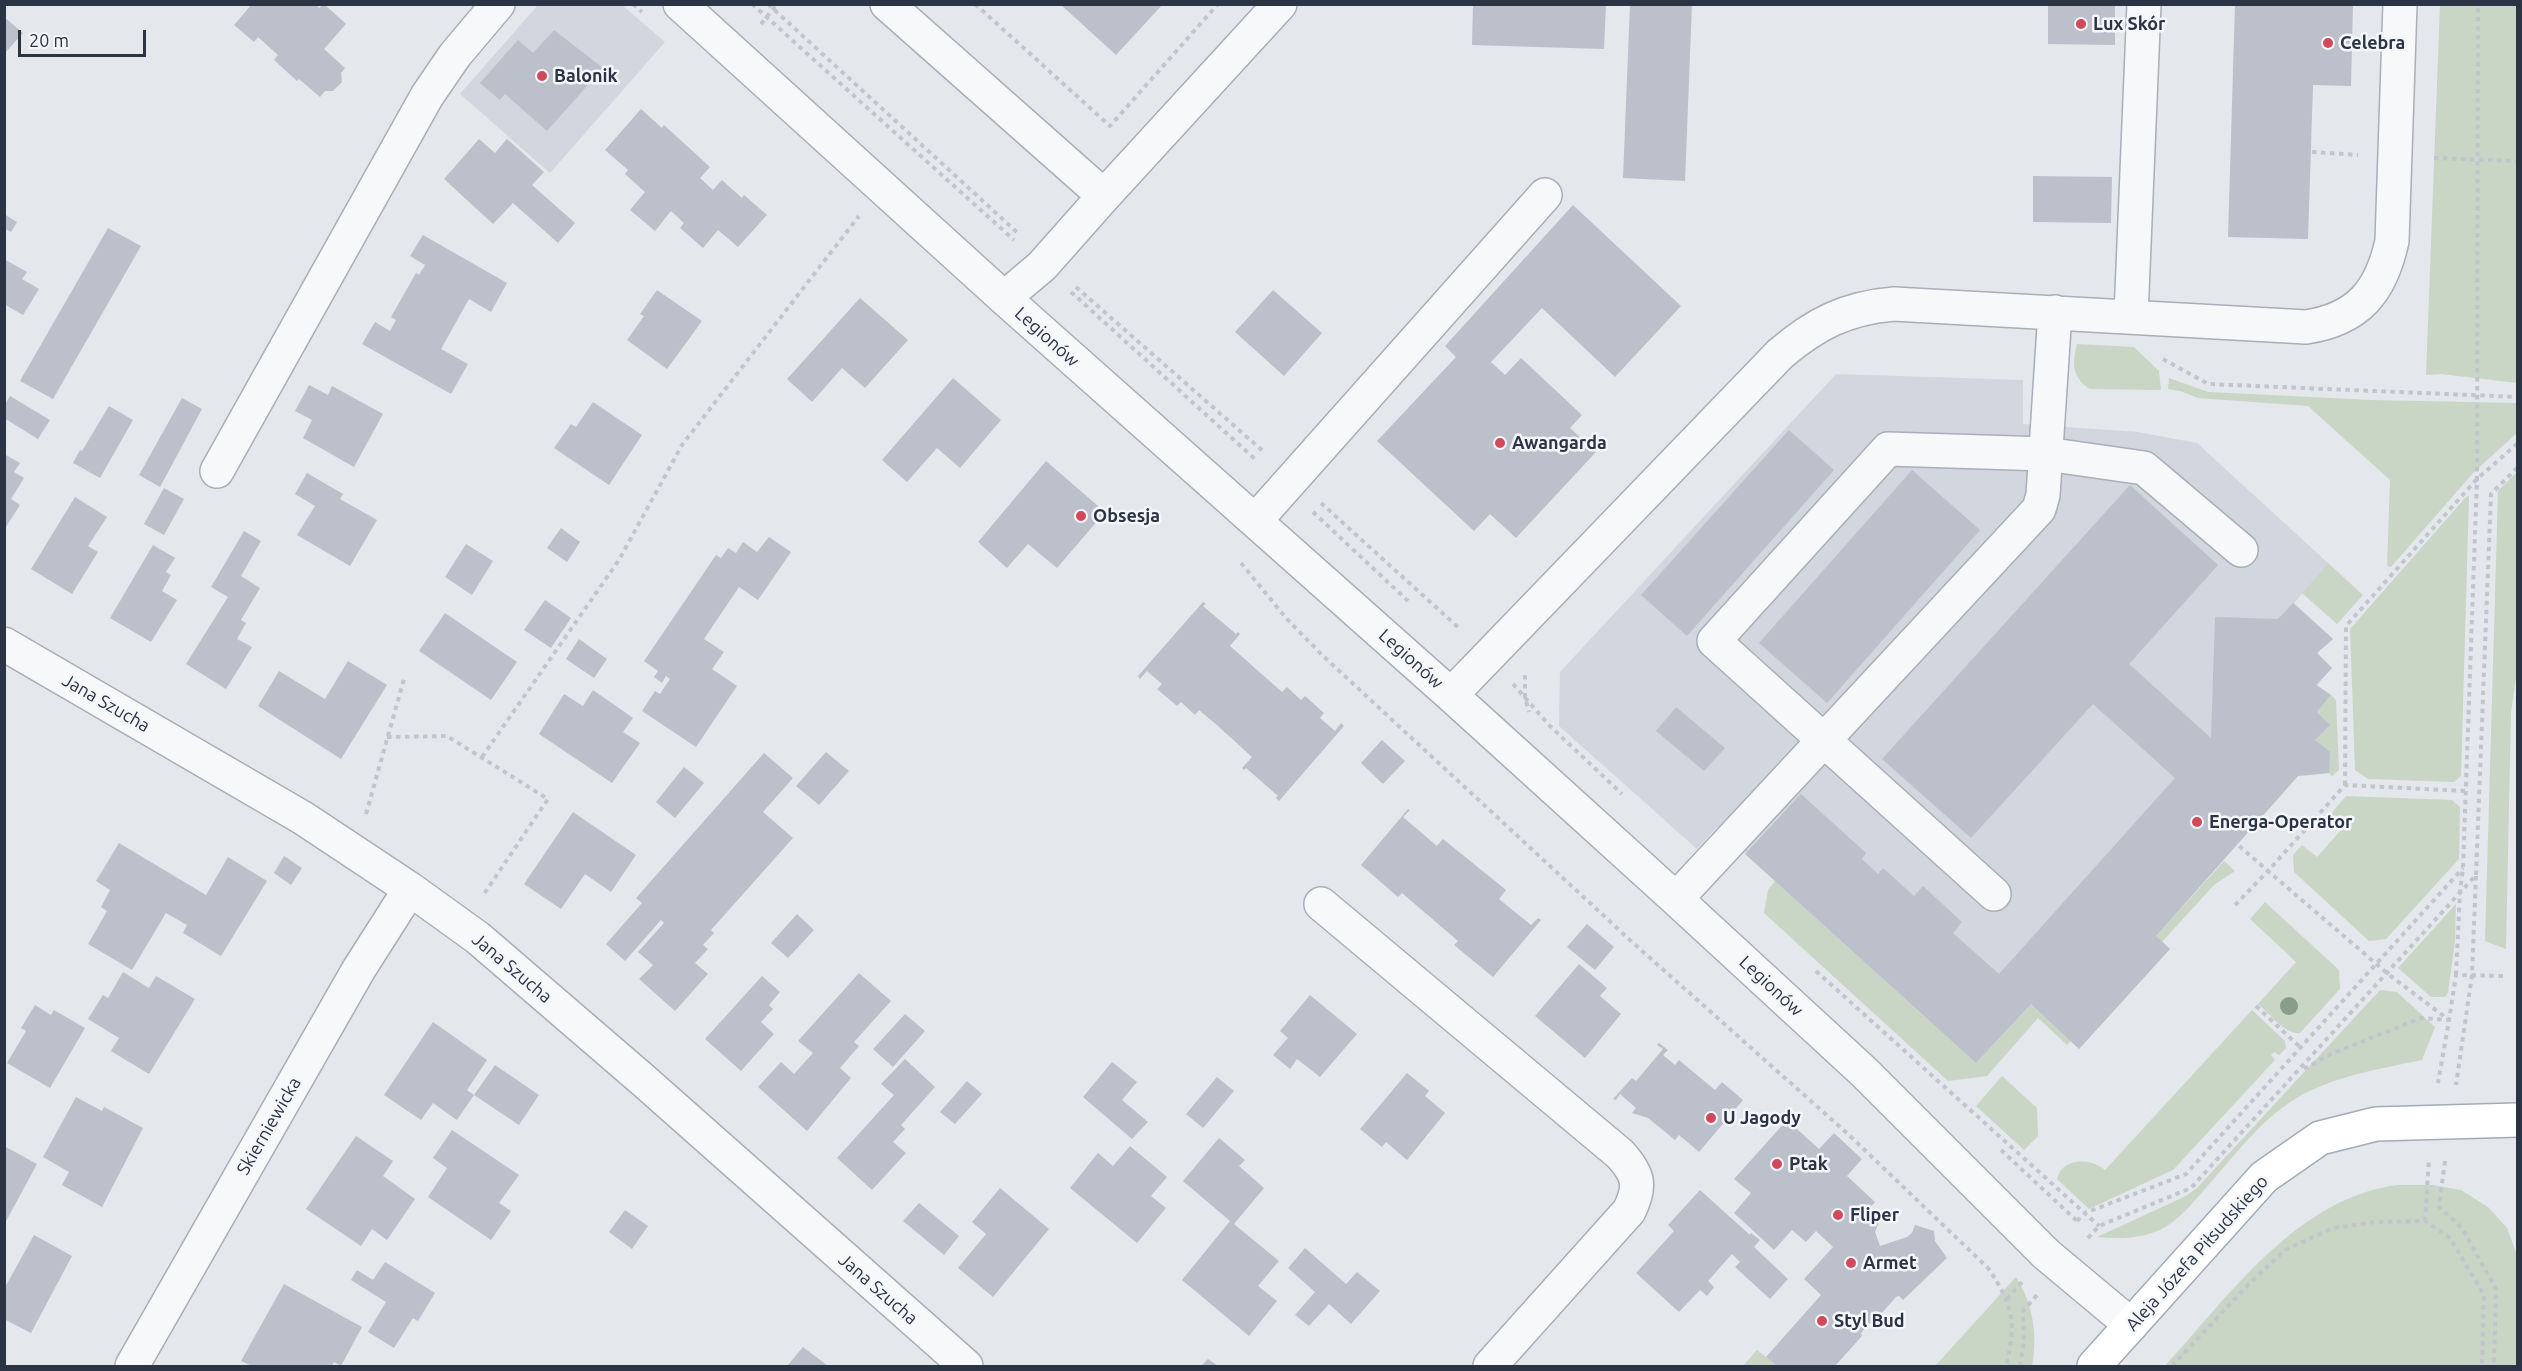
<!DOCTYPE html>
<meta charset="utf-8">
<style>
body{margin:0}
#map{position:relative;width:2522px;height:1371px;overflow:hidden;background:#e4e7ec;font-family:Ubuntu,sans-serif}
canvas{display:block}
.frame{position:absolute;inset:0;border:6px solid #2b3445;pointer-events:none}
.scale{position:absolute;left:18px;top:30px;width:128px;height:27px;box-sizing:border-box;border:3px solid #2b3445;border-top:0;padding-left:8px;font-size:18px;line-height:21px;white-space:nowrap;color:#2b3445;-webkit-text-stroke:4px #f4f6f9;paint-order:stroke}
</style>
<div id="map">
<canvas width="2522" height="1371"></canvas>
<div class="frame"></div>
<div class="scale">20 m</div>
</div>
<script>
const ctx = document.querySelector('canvas').getContext('2d');
ctx.lineJoin = 'round';
function paint(path, color) {
  ctx.fillStyle = color;
  ctx.fill(path, 'evenodd');
}
function stroke(path, color, width, dash) {
  ctx.strokeStyle = color;
  ctx.lineWidth = width;
  ctx.lineCap = dash ? 'butt' : 'round';
  ctx.setLineDash(dash || []);
  ctx.stroke(path);
}
function label(font, color, halo, rows, align = 'center') {
  ctx.font = font + ' Ubuntu,sans-serif';
  ctx.lineWidth = 5;
  ctx.setLineDash([]);
  ctx.textBaseline = 'middle';
  ctx.strokeStyle = halo;
  ctx.fillStyle = color;
  for (const [text, x, y, turn = 0] of rows) {
    ctx.save();
    ctx.translate(x, y);
    ctx.rotate((+turn || 0) * Math.PI / 180);
    ctx.textAlign = isNaN(turn) ? turn : align;
    if (halo) ctx.strokeText(text, 0, 0);
    ctx.fillText(text, 0, 0);
    ctx.restore();
  }
}
const built = new Path2D(`
 M 538,5 L 622,5 L 665,42 L 550,173 L 460,94 Z
 M 1836,374 L 2023,380 L 2023,424 L 2138,432 L 2197,443 L 2328,563 L 2294,603 L 2333,639 L 2317,653 L 2332,668 L 2317,685 L 2331,695 L 2317,712 L 2330,725 L 2329,773 L 2298,776 L 2156,936 L 2170,949 L 2079,1049 L 2031,1004 L 1976,1063 L 1717,827 L 1697,849 L 1559,726 L 1560,672 Z`);
const green = new Path2D(`
 M 2440,5 L 2517,5 L 2517,383 L 2441,374 L 2426,375 Z
 M 2077,344 L 2134,347 L 2159,371 L 2161,390 L 2090,389 C 2072,378 2072,363 2077,344 Z
 M 2169,378 L 2208,392 L 2372,400 L 2517,403 L 2517,433 L 2474,472 L 2391,567 L 2387,566 L 2390,480 L 2308,406 L 2198,398 L 2180,391 L 2168,389 Z
 M 2517,472 L 2518,664 L 2511,712 L 2506,949 L 2485,941 L 2498,491 Z
 M 2469,496 L 2461,776 L 2454,782 L 2368,779 L 2355,770 L 2350,629 L 2466,497 Z
 M 2328,563 L 2363,595 L 2337,624 L 2302,593 Z
 M 2331,695 L 2336,700 L 2339,770 L 2332,776 L 2329,773 L 2329,752 L 2315,740 L 2330,726 L 2317,712 Z
 M 2346,796 L 2452,800 L 2460,807 L 2459,859 L 2386,939 L 2369,941 L 2294,872 L 2293,855 L 2302,845 L 2317,857 L 2342,829 L 2329,816 Z
 M 2224,861 L 2235,871 L 2214,885 L 2162,942 L 2156,936 Z
 M 1775,881 L 1976,1063 L 2031,1004 L 2071,1041 L 2067,1045 L 2038,1018 L 1987,1076 L 1948,1081 L 1764,913 L 1768,890 Z
 M 2265,902 L 2339,970 L 2340,989 L 2300,1033 C 2285,1035 2269,1013 2258,1004 L 2296,962 L 2250,919 Z
 M 2456,904 L 2455,941 L 2448,993 L 2445,997 L 2431,997 L 2398,968 Z
 M 2380,990 L 2397,992 L 2435,1027 L 2422,1060 C 2379,1069 2333,1076 2295,1099 C 2259,1121 2232,1159 2204,1190 C 2191,1205 2178,1221 2160,1230 C 2139,1239 2118,1239 2097,1237 L 2186,1196 L 2197,1188 Z
 M 2252,1010 L 2285,1041 L 2286,1048 L 2279,1055 L 2274,1052 L 2271,1055 L 2275,1060 L 2173,1170 L 2089,1209 L 2057,1179 C 2062,1157 2091,1158 2105,1170 Z
 M 2002,1076 L 2037,1108 L 2038,1136 L 2024,1150 L 1976,1106 Z
 M 2397,1185 L 2433,1185 L 2461,1190 L 2488,1207 L 2507,1228 L 2517,1255 L 2517,1366 L 2165,1366 C 2229,1296 2297,1198 2397,1185 Z
 M 2016,1277 C 2033,1304 2038,1335 2032,1366 L 1935,1366 Z
 M 1757,1350 L 1777,1366 L 1743,1366 Z`);
const building = new Path2D(`
 M 252,4 L 315,4 L 319,8 L 324,4 L 346,24 L 324,49 L 345,68 L 341,73 L 342,82 L 333,91 L 325,91 L 320,97 L 299,79 L 297,81 L 274,60 L 278,55 L 258,37 L 254,42 L 234,25 Z
 M 1060,4 L 1163,4 L 1116,55 Z
 M 1473,4 L 1606,4 L 1604,49 L 1472,45 Z
 M 1630,4 L 1692,4 L 1685,181 L 1623,178 Z
 M 2048,4 L 2115,4 L 2115,45 L 2048,44 Z
 M 2235,4 L 2353,4 L 2351,86 L 2313,85 L 2308,239 L 2228,237 Z
 M 4,17 L 23,33 L 4,54 Z
 M 554,30 L 603,68 L 547,131 L 505,94 L 500,100 L 480,83 L 518,40 L 533,53 Z
 M 641,109 L 662,128 L 664,125 L 710,167 L 700,178 L 713,190 L 722,180 L 742,198 L 744,195 L 767,215 L 738,247 L 718,230 L 703,248 L 680,228 L 684,223 L 671,211 L 655,231 L 630,210 L 645,192 L 625,174 L 628,170 L 605,150 Z
 M 479,139 L 495,153 L 507,139 L 544,172 L 532,185 L 575,223 L 558,243 L 513,203 L 493,224 L 444,179 Z
 M 2033,176 L 2112,177 L 2111,223 L 2033,222 Z
 M 1573,205 L 1681,306 L 1615,377 L 1542,308 L 1491,362 L 1505,375 L 1521,358 L 1582,415 L 1570,428 L 1596,452 L 1516,538 L 1490,514 L 1474,531 L 1377,441 L 1456,357 L 1445,346 Z
 M 4,214 L 17,222 L 11,232 L 4,228 Z
 M 108,228 L 141,246 L 53,399 L 20,381 Z
 M 423,235 L 507,283 L 491,312 L 469,299 L 441,349 L 468,364 L 451,394 L 362,344 L 375,322 L 390,331 L 396,320 L 391,317 L 416,273 L 419,275 L 425,265 L 410,256 Z
 M 4,259 L 27,272 L 22,279 L 39,289 L 23,315 L 4,304 Z
 M 657,290 L 702,321 L 667,369 L 627,340 L 644,316 L 640,314 Z
 M 1273,290 L 1322,333 L 1284,376 L 1235,332 Z
 M 860,298 L 908,340 L 865,388 L 842,368 L 812,402 L 787,379 Z
 M 953,378 L 1001,420 L 960,468 L 937,448 L 907,482 L 882,460 Z
 M 309,385 L 328,395 L 332,386 L 383,414 L 354,467 L 303,438 L 312,420 L 295,411 Z
 M 10,396 L 50,420 L 38,439 L 4,418 L 4,406 Z
 M 182,398 L 202,409 L 160,487 L 139,475 Z
 M 593,402 L 642,435 L 609,485 L 554,448 L 571,424 L 576,427 Z
 M 109,406 L 133,420 L 100,478 L 73,463 L 80,450 L 82,451 Z
 M 1789,430 L 1834,470 L 1687,636 L 1641,595 Z
 M 4,454 L 20,463 L 14,472 L 24,478 L 11,499 L 20,505 L 4,530 Z
 M 1046,461 L 1105,512 L 1057,568 L 1028,544 L 1007,568 L 978,542 Z
 M 1912,470 L 1980,530 L 1827,703 L 1759,643 Z
 M 307,473 L 343,494 L 340,499 L 377,520 L 350,566 L 297,535 L 315,506 L 295,494 Z
 M 2130,485 L 2218,565 L 2129,664 L 2211,738 L 2215,617 L 2278,619 L 2293,603 L 2333,639 L 2317,653 L 2332,668 L 2316,685 L 2331,695 L 2317,712 L 2330,725 L 2315,740 L 2330,752 L 2329,773 L 2298,776 L 2156,936 L 2170,949 L 2079,1049 L 2031,1004 L 1976,1063 L 1745,854 L 1801,794 L 1866,853 L 1862,859 L 1878,874 L 1883,868 L 1914,896 L 1923,886 L 1962,922 L 1953,933 L 1999,974 L 2175,778 L 2093,704 L 1971,838 L 1882,759 Z
 M 164,488 L 184,499 L 164,535 L 144,524 Z
 M 75,497 L 107,517 L 88,546 L 98,552 L 72,594 L 31,569 Z
 M 561,528 L 580,542 L 567,562 L 547,548 Z
 M 244,531 L 261,541 L 241,576 L 260,588 L 241,620 L 246,623 L 237,639 L 252,647 L 226,689 L 186,664 L 228,597 L 211,587 Z
 M 769,537 L 791,552 L 758,600 L 739,587 L 704,639 L 724,652 L 712,669 L 737,686 L 696,747 L 642,711 L 655,691 L 660,694 L 670,679 L 666,676 L 662,683 L 654,677 L 658,671 L 644,661 L 716,555 L 721,558 L 728,548 L 736,553 L 743,542 L 757,552 Z
 M 466,544 L 493,561 L 472,595 L 445,577 Z
 M 153,545 L 175,558 L 166,572 L 171,575 L 162,591 L 177,600 L 151,642 L 110,618 Z
 M 545,600 L 571,618 L 551,648 L 524,630 Z
 M 1203,602 L 1206,604 L 1203,606 L 1236,634 L 1238,632 L 1240,634 L 1230,646 L 1282,692 L 1287,687 L 1301,700 L 1305,696 L 1324,713 L 1320,718 L 1335,731 L 1341,723 L 1344,726 L 1279,801 L 1276,798 L 1278,796 L 1246,768 L 1244,770 L 1242,768 L 1252,757 L 1218,726 L 1199,710 L 1195,715 L 1181,702 L 1177,706 L 1157,689 L 1162,684 L 1147,671 L 1140,679 L 1138,676 Z
 M 445,613 L 517,662 L 491,700 L 419,651 Z
 M 579,639 L 607,659 L 594,678 L 566,659 Z
 M 348,661 L 387,685 L 341,759 L 258,706 L 279,671 L 325,699 Z
 M 593,690 L 633,718 L 623,732 L 640,743 L 612,783 L 539,734 L 564,694 L 583,706 Z
 M 1676,707 L 1725,748 L 1704,771 L 1656,731 Z
 M 1382,740 L 1405,761 L 1383,784 L 1361,763 Z
 M 826,752 L 849,771 L 819,805 L 796,786 Z
 M 764,753 L 793,778 L 763,812 L 793,838 L 711,930 L 714,933 L 703,945 L 708,949 L 695,963 L 708,974 L 675,1011 L 639,979 L 653,965 L 638,952 L 664,923 L 661,920 L 625,961 L 606,944 L 642,903 L 636,898 Z
 M 684,767 L 704,783 L 675,818 L 656,802 Z
 M 1408,809 L 1410,810 L 1403,817 L 1437,846 L 1443,839 L 1506,890 L 1499,899 L 1531,925 L 1538,918 L 1541,920 L 1493,977 L 1454,945 L 1458,941 L 1402,893 L 1398,897 L 1361,865 Z
 M 573,812 L 636,855 L 611,892 L 585,874 L 561,909 L 524,884 Z
 M 119,843 L 206,895 L 228,857 L 267,881 L 221,956 L 183,933 L 187,925 L 166,913 L 132,970 L 88,944 L 107,911 L 101,907 L 110,890 L 96,881 Z
 M 284,856 L 302,868 L 291,885 L 274,873 Z
 M 797,914 L 814,930 L 788,958 L 771,943 Z
 M 1587,924 L 1614,947 L 1595,970 L 1567,947 Z
 M 1579,964 L 1607,988 L 1600,996 L 1621,1014 L 1585,1058 L 1535,1016 Z
 M 123,972 L 149,988 L 156,976 L 195,999 L 149,1074 L 111,1051 L 119,1038 L 88,1019 L 103,995 L 108,998 Z
 M 859,973 L 891,1001 L 854,1042 L 859,1046 L 840,1068 L 851,1078 L 807,1131 L 758,1087 L 781,1062 L 794,1074 L 813,1053 L 798,1041 Z
 M 762,976 L 780,992 L 769,1005 L 773,1009 L 761,1022 L 774,1034 L 741,1071 L 705,1039 Z
 M 1310,995 L 1357,1034 L 1320,1077 L 1297,1059 L 1290,1069 L 1273,1055 L 1288,1038 L 1280,1031 Z
 M 35,1005 L 51,1015 L 54,1010 L 85,1028 L 50,1088 L 7,1063 L 26,1031 L 21,1028 Z
 M 905,1014 L 925,1031 L 893,1067 L 873,1049 Z
 M 433,1022 L 487,1060 L 467,1090 L 474,1095 L 457,1120 L 433,1103 L 421,1120 L 384,1095 Z
 M 1659,1043 L 1668,1050 L 1663,1055 L 1675,1065 L 1679,1060 L 1715,1090 L 1722,1082 L 1743,1100 L 1699,1152 L 1679,1135 L 1675,1140 L 1648,1118 L 1632,1113 L 1636,1108 L 1620,1094 L 1616,1100 L 1613,1099 L 1632,1078 L 1636,1081 L 1663,1049 L 1657,1045 Z
 M 905,1059 L 935,1087 L 901,1125 L 905,1129 L 893,1142 L 906,1153 L 872,1190 L 837,1158 L 894,1095 L 881,1084 Z
 M 1112,1062 L 1137,1082 L 1122,1100 L 1148,1122 L 1132,1139 L 1083,1097 Z
 M 495,1065 L 539,1095 L 519,1125 L 474,1095 Z
 M 1407,1073 L 1429,1091 L 1425,1096 L 1445,1113 L 1407,1160 L 1386,1142 L 1382,1147 L 1360,1129 Z
 M 1217,1077 L 1234,1091 L 1203,1128 L 1186,1114 Z
 M 967,1081 L 982,1094 L 955,1124 L 940,1112 Z
 M 76,1097 L 102,1111 L 104,1107 L 143,1128 L 102,1207 L 62,1185 L 69,1172 L 43,1157 Z
 M 1787,1120 L 1819,1149 L 1834,1133 L 1862,1159 L 1847,1176 L 1875,1202 L 1869,1209 L 1881,1218 L 1875,1232 L 1880,1246 L 1907,1237 L 1912,1233 L 1915,1225 L 1934,1231 L 1935,1241 L 1947,1258 L 1903,1300 L 1899,1296 L 1896,1297 L 1873,1323 L 1871,1322 L 1861,1333 L 1862,1336 L 1835,1366 L 1777,1366 L 1766,1357 L 1821,1295 L 1804,1279 L 1833,1247 L 1816,1231 L 1806,1242 L 1792,1230 L 1774,1250 L 1734,1213 L 1751,1193 L 1734,1179 Z
 M 452,1130 L 519,1175 L 499,1203 L 511,1211 L 491,1240 L 428,1197 L 447,1168 L 433,1158 Z
 M 356,1136 L 393,1161 L 383,1176 L 415,1199 L 387,1240 L 372,1229 L 361,1246 L 306,1209 Z
 M 1219,1138 L 1245,1160 L 1239,1166 L 1264,1188 L 1234,1224 L 1279,1261 L 1258,1286 L 1277,1301 L 1249,1336 L 1182,1280 L 1230,1221 L 1183,1181 Z
 M 4,1146 L 37,1164 L 4,1225 Z
 M 1130,1146 L 1167,1177 L 1151,1196 L 1166,1208 L 1137,1243 L 1070,1188 L 1098,1153 L 1113,1166 Z
 M 1000,1188 L 1049,1229 L 993,1297 L 958,1268 L 986,1234 L 972,1222 Z
 M 1700,1190 L 1750,1235 L 1751,1233 L 1760,1240 L 1754,1247 L 1788,1279 L 1770,1299 L 1735,1267 L 1740,1262 L 1732,1254 L 1708,1281 L 1714,1287 L 1707,1296 L 1700,1290 L 1679,1312 L 1636,1273 L 1674,1231 L 1668,1225 Z
 M 919,1203 L 959,1236 L 944,1255 L 903,1221 Z
 M 625,1210 L 648,1226 L 632,1249 L 609,1232 Z
 M 34,1235 L 72,1256 L 31,1333 L 4,1319 L 4,1289 Z
 M 1305,1248 L 1346,1284 L 1357,1272 L 1380,1291 L 1351,1324 L 1329,1304 L 1309,1326 L 1295,1315 L 1315,1292 L 1288,1268 Z
 M 385,1262 L 435,1293 L 418,1321 L 413,1318 L 394,1348 L 368,1332 L 386,1302 L 351,1280 L 357,1270 L 373,1280 Z
 M 284,1284 L 362,1327 L 341,1366 L 334,1362 L 332,1366 L 252,1366 L 241,1361 Z
 M 803,1347 L 828,1366 L 787,1366 Z
 M 1208,1359 L 1218,1366 L 1201,1366 Z`);
const path = new Path2D(`
 M 633,4 L 642,12
 M 752,4 L 1014,240
 M 768,4 L 1020,235
 M 975,4 L 1110,126 L 1218,4
 M 761,24 L 777,4
 M 2312,152 L 2358,155
 M 2434,158 L 2518,161
 M 1076,287 L 1264,452
 M 1071,292 L 1256,460
 M 2163,359 L 2208,384 L 2518,397
 M 1321,503 L 1460,629
 M 1313,512 L 1408,601
 M 1241,563 L 1286,618 L 1322,655 L 1631,941 L 1849,1135 L 1988,1268 C 2013,1305 2017,1322 2006,1366
 M 1525,675 L 1525,697 L 1529,712
 M 1513,684 L 1550,726 L 1622,794
 M 387,737 L 447,736 L 548,799 L 484,894
 M 482,757 L 619,560 L 682,445 L 859,216
 M 2345,785 L 2346,626 L 2477,479 L 2518,443
 M 2465,791 L 2345,785 L 2268,871 L 2388,974 L 2449,1020 L 2456,975 L 2504,976
 M 366,814 L 404,679
 M 2476,875 L 2491,494 L 2518,467
 M 2235,905 L 2268,871 L 2238,845
 M 1816,971 L 2099,1226
 M 2456,975 L 2460,892 L 2463,868 L 2477,479 L 2478,4
 M 2256,1006 L 2300,1047
 M 2304,1069 L 2331,1054 L 2421,1018 L 2449,1020 L 2438,1083
 M 2001,1150 L 2077,1221
 M 2445,1161 L 2439,1207 L 2462,1228 L 2496,1289 L 2494,1366
 M 2077,1221 L 2085,1213 L 2186,1174 L 2463,868
 M 2425,1221 L 2429,1159
 M 2088,1238 L 2099,1226 L 2191,1188 L 2476,875 L 2472,975 L 2456,1085
 M 2007,1299 L 2022,1282
 M 2020,1366 L 2024,1341 L 2023,1311 L 2037,1295
 M 2172,1366 L 2247,1286 L 2285,1250 L 2333,1228 L 2375,1222 L 2425,1221 L 2450,1238 L 2484,1295 L 2482,1366`);
const minor = new Path2D(`
 M 680,4 L 1004,298 L 1451,695 L 1676,899 L 1864,1072 L 2046,1254 L 2131,1325
 M 887,4 L 1104,196 L 1042,266 L 1004,298
 M 1104,196 L 1280,4
 M 2131,316 L 2144,4
 M 217,471 L 427,96 L 455,55 L 498,4
 M 1255,521 L 1545,195
 M 4,644 L 303,818 L 410,889 L 478,938 L 643,1080 L 966,1366
 M 1451,695 L 1780,354 C 1815,324 1846,308 1894,304 L 2306,327 C 2359,319 2381,291 2392,241 L 2400,4
 M 1994,894 L 1714,641 L 1888,449 L 2046,454 L 2144,468 L 2241,550
 M 1676,899 L 2039,509 L 2043,495 L 2055,312
 M 1321,904 L 1620,1154 C 1638,1174 1642,1185 1629,1211 L 1490,1366
 M 132,1366 L 359,969 L 410,889`);
const major = new Path2D(`
 M 2094,1366 L 2264,1177 L 2320,1138 L 2376,1124 L 2518,1120`);
const trees = [
 [2289,1006]
];
const markers = [
 [2081,24,6,"#d1495b"],
 [2328,43,6,"#d1495b"],
 [542,76,6,"#d1495b"],
 [1500,443,6,"#d1495b"],
 [1081,516,6,"#d1495b"],
 [2197,822,6,"#d1495b"],
 [1711,1118,6,"#d1495b"],
 [1777,1164,6,"#d1495b"],
 [1838,1215,6,"#d1495b"],
 [1851,1263,6,"#d1495b"],
 [1822,1321,6,"#d1495b"]
];
const poiNames = [
 ["Lux Skór",2093,24],
 ["Celebra",2340,43],
 ["Balonik",554,76],
 ["Awangarda",1512,443],
 ["Obsesja",1093,516],
 ["Energa-Operator",2209,822],
 ["U Jagody",1723,1118],
 ["Ptak",1789,1164],
 ["Fliper",1850,1215],
 ["Armet",1863,1263],
 ["Styl Bud",1834,1321]
];
const streetNames = [
 ["Legionów",1047,337,42],
 ["Legionów",1411,659,42],
 ["Jana Szucha",106,703,30],
 ["Jana Szucha",512,968,40],
 ["Legionów",1771,986,43],
 ["Skierniewicka",269,1126,-60],
 ["Aleja Józefa Piłsudskiego",2197,1253,-48],
 ["Jana Szucha",878,1289,41]
];
paint(built, '#d2d6de');
paint(green, '#c9d6c5');
paint(building, '#bbc0ca');
stroke(minor, '#a9aeb7', 36);
stroke(major, '#a3abb8', 36);
stroke(path, '#c2c5cb', 4, [4.5, 4.5]);
stroke(minor, '#f7f8fa', 33);
stroke(major, '#fff', 33);
ctx.fillStyle = '#899d89';
for (const [x, y] of trees) {
  ctx.beginPath();
  ctx.arc(x, y, 9, 0, 2 * Math.PI);
  ctx.fill();
}
for (const [x, y, r, color] of markers) {
  const dot = new Path2D();
  dot.arc(x, y, r, 0, 2 * Math.PI);
  ctx.fillStyle = color;
  ctx.fill(dot);
  stroke(dot, '#f4f6f9', 2);
}
label('bold 18px', '#2b3445', '#f4f6f9', poiNames, 'left');
label('18px', '#2b3445', '#f4f6f9', streetNames);
</script>
